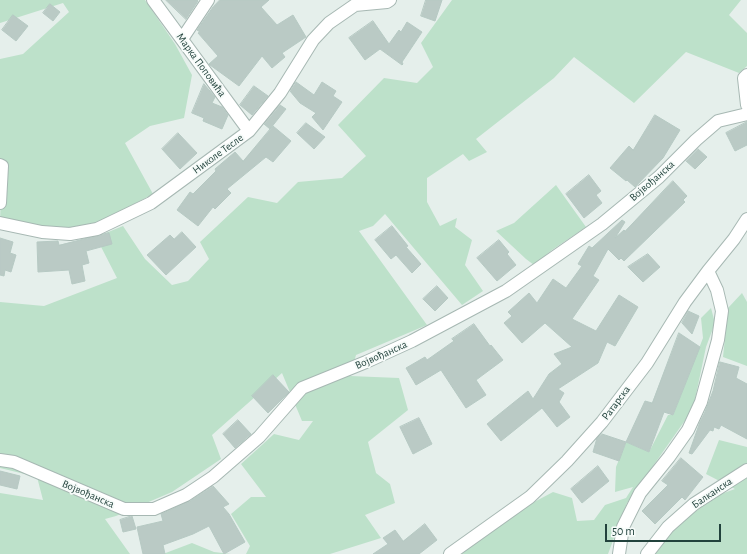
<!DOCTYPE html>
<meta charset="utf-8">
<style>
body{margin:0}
#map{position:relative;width:747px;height:554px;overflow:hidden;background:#e5efeb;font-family:"Alegreya Sans",sans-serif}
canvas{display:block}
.scale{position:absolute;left:605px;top:524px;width:116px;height:18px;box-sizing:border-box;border:2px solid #22423c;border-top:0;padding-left:5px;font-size:12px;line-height:14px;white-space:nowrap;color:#22423c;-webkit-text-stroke:3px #f6fbf9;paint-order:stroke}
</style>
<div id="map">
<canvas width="747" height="554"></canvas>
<div class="scale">50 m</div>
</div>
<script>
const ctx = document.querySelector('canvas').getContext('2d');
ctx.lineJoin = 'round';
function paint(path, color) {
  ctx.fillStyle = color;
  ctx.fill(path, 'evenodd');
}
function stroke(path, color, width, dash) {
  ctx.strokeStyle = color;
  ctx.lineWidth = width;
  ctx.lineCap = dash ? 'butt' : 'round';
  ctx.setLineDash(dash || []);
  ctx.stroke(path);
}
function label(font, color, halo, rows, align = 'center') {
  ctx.font = font + ' "Alegreya Sans",sans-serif';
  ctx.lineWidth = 3.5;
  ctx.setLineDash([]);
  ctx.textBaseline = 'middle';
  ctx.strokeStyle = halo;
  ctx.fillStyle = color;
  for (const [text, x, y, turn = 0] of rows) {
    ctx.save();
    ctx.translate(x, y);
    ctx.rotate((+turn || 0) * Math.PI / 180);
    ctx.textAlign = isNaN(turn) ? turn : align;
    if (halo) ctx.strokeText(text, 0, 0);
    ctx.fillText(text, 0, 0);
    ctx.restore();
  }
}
const green = new Path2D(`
 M 0,0 L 145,0 L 175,44 L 192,75 L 184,118 L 150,126 L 125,143 L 153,194 L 92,226 L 61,228 L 0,222 L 2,166 L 0,165 L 0,59 L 23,54 L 69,12 L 63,3 L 0,23 Z
 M 452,0 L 741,0 L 729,15 L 747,33 L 747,66 L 739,73 L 686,52 L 634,103 L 574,57 L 554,78 L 476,139 L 487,152 L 469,161 L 463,154 L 427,178 L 427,202 L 440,226 L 457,218 L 455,227 L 472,240 L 465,265 L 483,291 L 462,305 L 385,214 L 373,226 L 359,231 L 427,325 L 356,355 L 350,376 L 399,378 L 408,410 L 368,442 L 376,473 L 390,484 L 395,503 L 365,515 L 381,538 L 330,554 L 246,554 L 250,546 L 231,514 L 251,497 L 266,497 L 241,464 L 274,434 L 299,440 L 313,421 L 302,421 L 282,373 L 212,435 L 221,459 L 172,492 L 116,516 L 105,519 L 130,554 L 0,554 L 0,493 L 43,500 L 37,477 L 0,468 L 0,302 L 44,306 L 117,278 L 96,237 L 123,226 L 145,259 L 172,285 L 188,281 L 209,259 L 200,242 L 248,197 L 277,203 L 298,182 L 342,178 L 366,156 L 338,125 L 384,78 L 417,83 L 433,67 L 421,43 Z
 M 556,185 L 586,227 L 552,250 L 534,265 L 526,259 L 496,231 L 514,223 Z
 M 742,293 L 747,302 L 747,366 L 723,357 L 728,308 Z
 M 711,308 L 715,323 L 706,347 L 693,409 L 627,503 L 608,554 L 461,554 L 521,509 L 553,492 L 572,498 L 577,521 L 594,520 L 605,505 L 626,498 L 633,487 L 615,492 L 616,467 L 626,442 L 649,452 L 668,415 L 673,415 L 703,338 L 701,318 Z
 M 719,440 L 747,447 L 747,554 L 651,554 L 677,524 L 721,494 L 735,489 L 706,474 Z
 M 192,543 L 214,552 L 231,554 L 163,554 Z`);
const building = new Path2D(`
 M 166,0 L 197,0 L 198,1 L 186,19 Z
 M 220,0 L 269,0 L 261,7 L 277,25 L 293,15 L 306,37 L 282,53 L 285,57 L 272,68 L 262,56 L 239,86 L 210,65 L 209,64 L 218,56 L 198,33 L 200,32 L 197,30 L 213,7 Z
 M 426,0 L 442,0 L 435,21 L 421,16 Z
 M 50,4 L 60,12 L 53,21 L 43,13 Z
 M 13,15 L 28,26 L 16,41 L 2,30 Z
 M 373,21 L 389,44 L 399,30 L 401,32 L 407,22 L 422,32 L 402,62 L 403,64 L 402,65 L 380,49 L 365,60 L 349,38 Z
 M 296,82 L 314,95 L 322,82 L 336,91 L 333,96 L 342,102 L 323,130 L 312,117 L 316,113 L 300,103 L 290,91 Z
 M 204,84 L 215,97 L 212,103 L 222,107 L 228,115 L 222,129 L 203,121 L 204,118 L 192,113 Z
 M 254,86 L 268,96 L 252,115 L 240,105 Z
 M 280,105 L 286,109 L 270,129 L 264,124 Z
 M 655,115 L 680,130 L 663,158 L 635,187 L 627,180 L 626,181 L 610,168 L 629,146 L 633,150 Z
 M 747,122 L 747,145 L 735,151 L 726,133 Z
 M 306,123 L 325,137 L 314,149 L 297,133 Z
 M 273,126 L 291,141 L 273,162 L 266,157 L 227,189 L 231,193 L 215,209 L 213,207 L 198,226 L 177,210 L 190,192 L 193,194 L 216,171 L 215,169 L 235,152 L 243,161 Z
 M 178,133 L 197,153 L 180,169 L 162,149 Z
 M 698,149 L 707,157 L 695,169 L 686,161 Z
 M 589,175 L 601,191 L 596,195 L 602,203 L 584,218 L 566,194 Z
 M 673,181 L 687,196 L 683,200 L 685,202 L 624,261 L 621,258 L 619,260 L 608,249 L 593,276 L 599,280 L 572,319 L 596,331 L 619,295 L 638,307 L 615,346 L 607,342 L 598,363 L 558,389 L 564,393 L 559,402 L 570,417 L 557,427 L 542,408 L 501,441 L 487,424 L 528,391 L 533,399 L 549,374 L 562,364 L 554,354 L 572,347 L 545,323 L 522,343 L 504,323 L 512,316 L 508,312 L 529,293 L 537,303 L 553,279 L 566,288 L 582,266 L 578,264 L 589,246 L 592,248 L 622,220 L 625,222 L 615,238 L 624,230 L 625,231 Z
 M 392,226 L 408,246 L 406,247 L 421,264 L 412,273 L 396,255 L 391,259 L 375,240 Z
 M 182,232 L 196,247 L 166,275 L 147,255 L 170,235 L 174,239 Z
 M 109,233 L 112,244 L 86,251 L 89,263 L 82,265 L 85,281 L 72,284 L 69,270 L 38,272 L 37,242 L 58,241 L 59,245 Z
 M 0,238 L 13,242 L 10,253 L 16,255 L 11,272 L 5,270 L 4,276 L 0,275 Z
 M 499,240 L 509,252 L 507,254 L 516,265 L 497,281 L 477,258 Z
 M 648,254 L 660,267 L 643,282 L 628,267 Z
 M 437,286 L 448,298 L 435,311 L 423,299 Z
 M 688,311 L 699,316 L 692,334 L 682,323 Z
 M 474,324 L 490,346 L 491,345 L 503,360 L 476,380 L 486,395 L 466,408 L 441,370 L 416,385 L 406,368 L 425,357 L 427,360 L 454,341 L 452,339 Z
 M 679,333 L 700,347 L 673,415 L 664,412 L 649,452 L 626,442 L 645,401 L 652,403 Z
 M 720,362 L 739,367 L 736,378 L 747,384 L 747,439 L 721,425 L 719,429 L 714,427 L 713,431 L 710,430 L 692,454 L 689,453 L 700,422 L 705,412 L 713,391 Z
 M 273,375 L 289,392 L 268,413 L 252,396 Z
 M 419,418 L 432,444 L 413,454 L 400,427 Z
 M 238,420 L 251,434 L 235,448 L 223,434 Z
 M 602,434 L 626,442 L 619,461 L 593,452 L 597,438 Z
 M 681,458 L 703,477 L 685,500 L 682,497 L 655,524 L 642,511 L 668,485 L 662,481 Z
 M 598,466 L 609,481 L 582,503 L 571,489 Z
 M 0,471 L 20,476 L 17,489 L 0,485 Z
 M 213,486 L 229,504 L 223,507 L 229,514 L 245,542 L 224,554 L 209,526 L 193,534 L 163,545 L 165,554 L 143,554 L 137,527 L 163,521 L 161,514 L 190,501 Z
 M 132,516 L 136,529 L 123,532 L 120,520 Z
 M 425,524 L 437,540 L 419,554 L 373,554 L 388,544 L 383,538 L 395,530 L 403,541 Z`);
const minor = new Path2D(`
 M 153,0 L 249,131
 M 182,39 L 208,0
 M 747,75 L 744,78 L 747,105
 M 0,165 L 2,166 L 0,203
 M 0,223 L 42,232 L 70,234 L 97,229 L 151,203 L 249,131 L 280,93 L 313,40 L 329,23 L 355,5 L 387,2 L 390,0
 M 0,460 L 14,462 L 124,509 L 154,509 L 186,495 L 213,477 L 259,437 L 302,388 L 366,362 L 412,341 L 506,291 L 602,224 L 659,177 L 696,140 L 718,121 L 747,114
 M 450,554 L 530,497 L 567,461 L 602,422 L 647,363 L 685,302 L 708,271 L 734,239 L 747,219
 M 619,554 L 623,527 L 640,493 L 669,457 L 688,430 L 701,402 L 718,340 L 722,311 L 717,290 L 708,271
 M 647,554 L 668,527 L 694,504 L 747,470`);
const streetNames = [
 ["Марка Поповића",201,65,54],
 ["Николе Тесле",218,154,-36],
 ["Војвођанска",652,181,-41],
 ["Војвођанска",381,355,-24],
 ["Ратарска",616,403,-53],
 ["Балканска",712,493,-34],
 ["Војвођанска",88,494,23]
];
paint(green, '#bde1ca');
paint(building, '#bacac5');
stroke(building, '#b6c9c3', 1);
stroke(minor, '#a7b8b3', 14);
stroke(minor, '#fff', 12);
label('11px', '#22423c', '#f6fbf9', streetNames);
</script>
